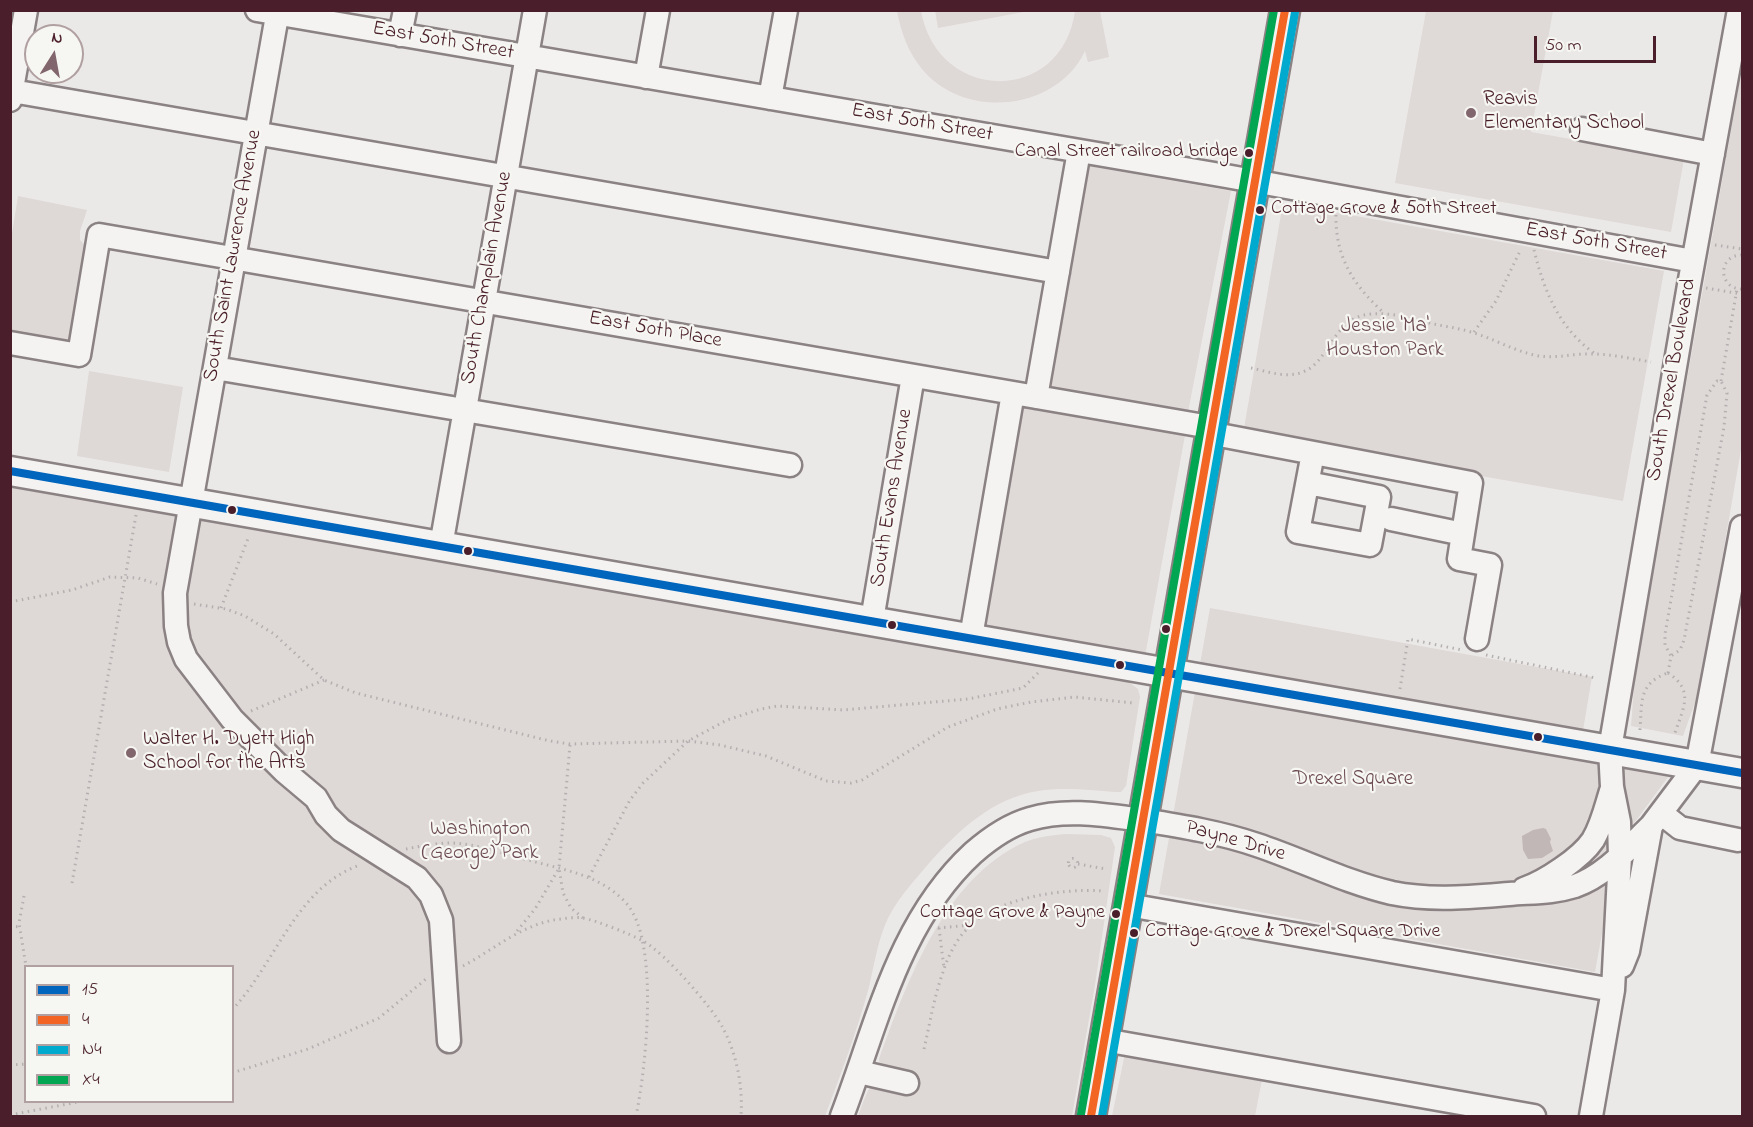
<!DOCTYPE html>
<style>
body{margin:0}
#map{position:relative;width:1753px;height:1127px;overflow:hidden;background:#ebe9e7;font-family:"Indie Flower",sans-serif}
canvas{display:block}
.frame{position:absolute;inset:0;border:12px solid #4a1f2b;pointer-events:none}
.legend{position:absolute;left:24px;top:965px;width:210px;height:138px;box-sizing:border-box;background:#f6f6f2;border:2px solid #b1a0a2;margin:0;padding:8px 10px;list-style:none;font-size:18px;color:#4a1f2b}
.legend li{display:flex;align-items:center;gap:12px;height:30px}
.legend b{width:30px;border:2px solid #b1a0a2}
.north{position:absolute;left:24px;top:24px;width:60px;height:60px;box-sizing:border-box;background:#f6f6f2;border:2px solid #b1a0a2;border-radius:50%;rotate:11deg;font-size:16px;font-weight:700;line-height:24px;text-align:center;color:#4a1f2b}
.north::after{content:'';display:block;margin:auto;width:21px;height:27px;background:#82666d;clip-path:polygon(50% 0,100% 100%,50% 72%,0 100%)}
.scale{position:absolute;left:1534px;top:36px;width:122px;height:27px;box-sizing:border-box;border:3px solid #4a1f2b;border-top:0;padding-left:8px;font-size:18px;line-height:21px;white-space:nowrap;color:#4a1f2b;-webkit-text-stroke:4px #f6f6f2;paint-order:stroke}
</style>
<div id="map">
<canvas width="1753" height="1127"></canvas>
<div class="frame"></div>
<ul class="legend">
<li><b style="height:8px;background:#0065bd"></b>15</li>
<li><b style="height:8px;background:#f26522"></b>4</li>
<li><b style="height:8px;background:#00a9ce"></b>N4</li>
<li><b style="height:8px;background:#00a651"></b>X4</li>
</ul>
<div class="north">N</div>
<div class="scale">50 m</div>
</div>
<script>
const ctx = document.querySelector('canvas').getContext('2d');
ctx.lineJoin = 'round';
function paint(path, color) {
  ctx.fillStyle = color;
  ctx.fill(path, 'evenodd');
}
function stroke(path, color, width, dash) {
  ctx.strokeStyle = color;
  ctx.lineWidth = width;
  ctx.lineCap = dash ? 'butt' : 'round';
  ctx.setLineDash(dash || []);
  ctx.stroke(path);
}
function label(font, color, halo, rows, align = 'center') {
  ctx.font = font + ' "Indie Flower",sans-serif';
  ctx.lineWidth = 4.5;
  ctx.setLineDash([]);
  ctx.textBaseline = 'middle';
  ctx.strokeStyle = halo;
  ctx.fillStyle = color;
  for (const [text, x, y, turn = 0] of rows) {
    ctx.save();
    ctx.translate(x, y);
    ctx.rotate((+turn || 0) * Math.PI / 180);
    ctx.textAlign = isNaN(turn) ? turn : align;
    if (halo) ctx.strokeText(text, 0, 0);
    ctx.fillText(text, 0, 0);
    ctx.restore();
  }
}
const built = new Path2D(`
 M 1426,11 L 1553,11 L 1531,132 L 1684,159 L 1671,232 L 1395,183 Z
 M 1077,164 L 1231,191 L 1188,412 L 1038,385 Z
 M 1012,404 L 1185,435 L 1145,656 L 973,625 Z
 M 1127,1044 L 1264,1069 L 1255,1116 L 1112,1116 Z`);
const green = new Path2D(`
 M 935,10 L 1029,10 L 1029,11 L 938,28 Z
 M 897,11 L 921,11 C 938,104 1062,105 1075,11 L 1100,11 L 1109,57 L 1088,62 L 1085,51 C 1056,112 964,120 922,69 C 908,52 901,32 897,11 Z
 M 1742,68 L 1742,444 L 1699,691 L 1683,736 L 1631,726 L 1635,674 Z
 M 18,196 L 87,210 L 80,231 L 80,240 L 89,249 L 75,346 L 11,335 L 11,240 Z
 M 1283,203 L 1664,271 L 1623,501 L 1243,434 Z
 M 89,371 L 183,387 L 169,472 L 77,456 Z
 M 10,487 L 402,552 L 1126,680 L 1138,689 L 1140,697 L 1126,786 L 1121,792 L 1115,792 C 1090,790 1063,787 1038,791 C 993,798 959,830 930,862 C 914,881 894,902 885,925 C 877,945 874,966 869,987 C 857,1031 841,1074 825,1116 L 11,1116 ZM 26,966 L 232,966 L 232,1102 L 26,1102 Z
 M 1210,608 L 1592,677 L 1578,760 L 1668,777 L 1618,845 L 1595,972 L 1159,894 Z
 M 1066,834 L 1101,835 L 1111,838 L 1115,847 L 1095,985 L 1072,1116 L 858,1116 C 861,1109 863,1101 867,1093 C 875,1076 882,1084 879,1059 C 907,982 944,878 1025,842 C 1038,837 1052,835 1066,834 Z`);
const water = new Path2D(`
 M 1543,828 L 1546,829 L 1551,839 L 1550,842 L 1553,851 L 1542,858 L 1528,859 L 1523,850 L 1522,836 L 1533,830 Z`);
const path = new Path2D(`
 M 1336,215 C 1335,257 1354,286 1384,313
 M 1715,245 L 1742,249
 M 1534,250 C 1544,291 1559,328 1594,353
 M 1742,255 C 1717,255 1718,289 1742,289
 M 1706,288 L 1742,294
 M 1474,332 L 1496,301 L 1521,249
 M 1251,368 C 1266,371 1284,378 1300,373 C 1331,364 1331,317 1371,314 C 1393,312 1417,320 1438,325 C 1450,327 1462,329 1474,333 C 1494,339 1513,350 1534,355 C 1551,359 1566,355 1583,354 C 1606,353 1629,358 1651,362
 M 1721,381 L 1737,289
 M 10,602 L 72,590 L 110,577 L 138,578 L 157,584
 M 194,604 L 226,609 L 245,616 L 274,634 L 324,680 L 356,693 L 550,741 L 570,744 L 688,741 L 720,745 L 766,756 L 826,781 L 851,783 L 862,780 L 948,727 L 997,709 L 1031,702 L 1075,697 L 1133,703
 M 221,608 L 249,536
 M 1486,655 L 1596,678
 M 1668,673 L 1671,656 L 1665,645 L 1665,634 L 1707,395 L 1717,381 L 1721,381 L 1727,393 L 1724,427 L 1684,640 L 1680,650 L 1671,656
 M 1668,673 C 1696,691 1682,710 1674,736
 M 1400,689 L 1408,639 L 1462,650
 M 251,711 L 324,680
 M 1640,730 C 1642,703 1638,683 1668,673
 M 570,745 L 559,868 L 563,893 L 571,908 L 583,918
 M 406,849 C 421,846 437,843 452,843 C 478,844 506,855 532,861 C 565,870 602,876 626,903 C 660,940 646,1069 636,1116
 M1068.5 863a4.5 4.5 0 1 1 9 0a4.5 4.5 0 1 1-9 0Z
 M 1078,864 L 1106,869
 M 589,877 L 630,800 L 643,783 L 688,741 L 727,720 L 761,709 L 777,706 L 843,710 L 968,699 L 1023,688 L 1038,673
 M 72,883 L 136,515
 M 24,896 L 19,923 L 26,966
 M 10,926 L 20,927
 M 938,928 L 971,925
 M 939,928 L 944,968
 M 517,931 L 535,909 L 558,870
 M 463,966 C 495,949 523,923 561,919 C 567,918 577,917 583,918 C 598,921 630,934 643,941 C 665,953 711,1006 723,1028 C 737,1055 743,1087 741,1116
 M 232,1010 C 276,963 296,887 360,865
 M 924,1049 C 930,1023 934,997 943,972 C 947,959 955,942 965,931 C 993,898 1062,888 1103,891
 M 10,1065 L 26,1064
 M 232,1073 L 308,1049 L 379,1018 L 426,979
 M 10,1115 L 78,1102`);
const minor = new Path2D(`
 M 257,10 L 1226,176 L 1693,261
 M 278,10 L 175,593 L 176,626 L 179,642 L 186,659 L 232,719 L 284,771 L 316,798 L 326,815 L 341,830 L 417,878 L 431,895 L 441,920 L 449,1041
 M 400,35 L 405,10
 M 646,77 L 658,10
 M 12,91 L 1058,272
 M 770,98 L 786,10
 M 10,100 L 26,10
 M 1582,129 L 1713,154
 M 10,343 L 79,355 L 99,235 L 1210,427
 M 215,368 L 790,465
 M 1036,397 L 1079,151
 M 1209,433 L 1471,483 L 1459,559 L 1490,565 L 1477,639
 M 1308,483 L 1379,497 L 1370,545 L 1298,532 L 1313,453
 M 1391,519 L 1463,534
 M 441,546 L 535,10
 M 872,620 L 913,376
 M 971,637 L 1013,393
 M 1661,813 L 1680,828 L 1738,840
 M 1524,889 C 1545,882 1581,858 1593,840 C 1602,825 1606,807 1611,791
 M 1128,905 L 1613,990
 M 1622,966 L 1628,951 L 1651,826 L 1697,765 L 1742,527
 M 1104,1040 L 1534,1116
 M 859,1072 L 907,1083
 M 842,1116 C 877,1025 898,922 973,853 C 989,839 1009,825 1030,819 C 1066,808 1105,815 1142,820 C 1180,826 1219,832 1257,845 C 1302,860 1345,882 1392,893 C 1431,901 1470,897 1509,894 C 1531,892 1553,893 1575,886 C 1606,875 1628,848 1651,826
 M 1591,1116 L 1613,990 L 1620,856 L 1619,822 L 1612,787 L 1610,749 L 1689,285 L 1739,10`);
const major = new Path2D(`
 M 10,471 L 1742,773
 M 1091,1116 C 1156,748 1218,379 1285,10`);
const bus1 = new Path2D(`
 M 10,471 L 1742,773`);
const bus2 = new Path2D(`
 M 1091,1116 L 1285,10`);
const bus3 = new Path2D(`
 M 1102,1116 L 1295,12`);
const bus4 = new Path2D(`
 M 1081,1114 L 1274,10`);
const markers = [
 [1471,113,6,"#82666d"],
 [1249,153,5,"#4a1f2b"],
 [1260,210,5,"#4a1f2b"],
 [232,510,5,"#4a1f2b"],
 [468,551,5,"#4a1f2b"],
 [892,625,5,"#4a1f2b"],
 [1166,629,5,"#4a1f2b"],
 [1120,665,5,"#4a1f2b"],
 [1538,737,5,"#4a1f2b"],
 [131,753,6,"#82666d"],
 [1116,914,5,"#4a1f2b"],
 [1134,933,5,"#4a1f2b"]
];
const busNames = [
 ["Canal Street railroad bridge",1238,153],
 ["Cottage Grove & 50th Street",1271,210,"left"],
 ["Cottage Grove & Payne",1105,914],
 ["Cottage Grove & Drexel Square Drive",1145,933,"left"]
];
const streetNames = [
 ["East 50th Street",443,42,10],
 ["East 50th Street",922,124,10],
 ["East 50th Street",1596,243,10],
 ["South Saint Lawrence Avenue",234,256,-80],
 ["South Champlain Avenue",488,278,-80],
 ["East 50th Place",655,331,10],
 ["South Drexel Boulevard",1673,380,-80],
 ["South Evans Avenue",893,498,-81],
 ["Payne Drive",1235,842,16]
];
const poiNames = [
 ["Reavis",1483,101],
 ["Elementary School",1483,125],
 ["Walter H. Dyett High",143,741],
 ["School for the Arts",143,765]
];
const parkNames = [
 ["Jessie 'Ma'",1385,328],
 ["Houston Park",1385,352],
 ["Drexel Square",1353,781],
 ["Washington",480,831],
 ["(George) Park",480,855]
];
paint(built, '#dfd9d8');
paint(green, '#ded8d7');
paint(water, '#c2b7b7');
stroke(minor, '#8b8283', 27);
stroke(major, '#8b8283', 33);
stroke(path, '#b5b0b0', 3, [1.5, 4.5]);
stroke(minor, '#f4f3f1', 22);
stroke(major, '#f4f3f1', 28);
stroke(bus1, '#0065bd', 8);
stroke(bus2, '#f26522', 8);
stroke(bus3, '#00a9ce', 8);
stroke(bus4, '#00a651', 8);
for (const [x, y, r, color] of markers) {
  const dot = new Path2D();
  dot.arc(x, y, r, 0, 2 * Math.PI);
  ctx.fillStyle = color;
  ctx.fill(dot);
  stroke(dot, '#f6f6f2', 2);
}
label('20px', '#4a1f2b', '#f6f6f2', busNames, 'right');
label('21px', '#4a1f2b', '#f6f6f2', streetNames);
label('21px', '#4a1f2b', '#f6f6f2', poiNames, 'left');
label('21px', '#6c4a53', '#f6f6f2', parkNames);
</script>
